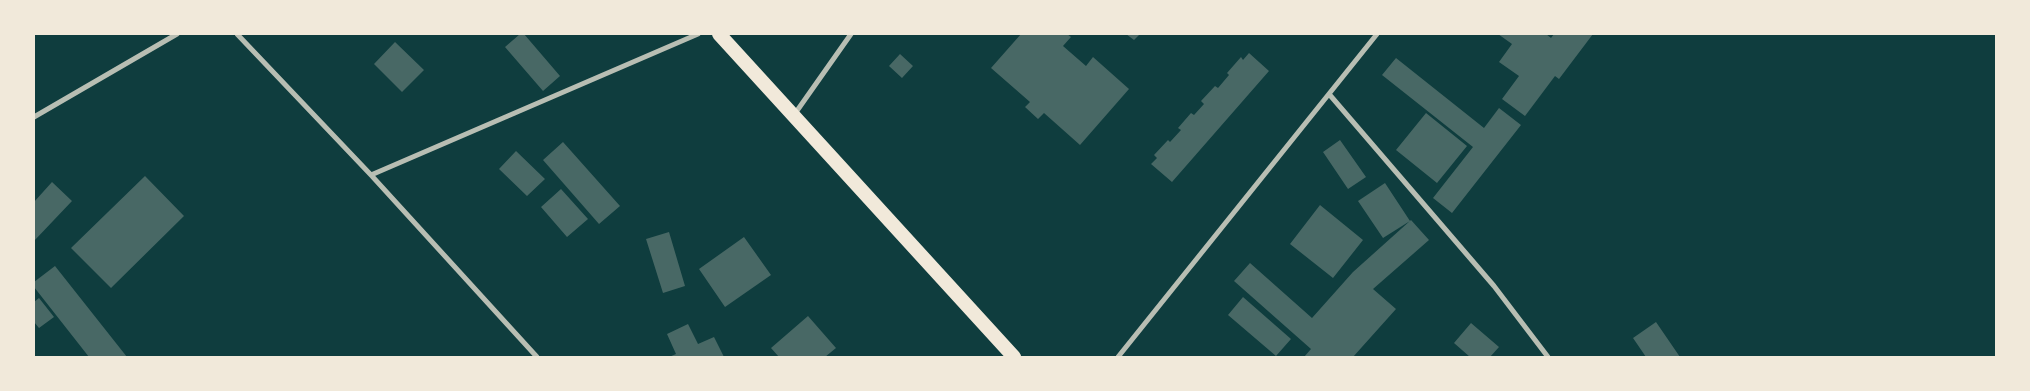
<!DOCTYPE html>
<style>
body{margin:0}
#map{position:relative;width:2030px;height:391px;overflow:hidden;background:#0f3d3e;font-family:Ubuntu,sans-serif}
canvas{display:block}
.frame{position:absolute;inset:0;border:35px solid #f1e9da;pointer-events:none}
</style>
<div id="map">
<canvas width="2030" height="391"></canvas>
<div class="frame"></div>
</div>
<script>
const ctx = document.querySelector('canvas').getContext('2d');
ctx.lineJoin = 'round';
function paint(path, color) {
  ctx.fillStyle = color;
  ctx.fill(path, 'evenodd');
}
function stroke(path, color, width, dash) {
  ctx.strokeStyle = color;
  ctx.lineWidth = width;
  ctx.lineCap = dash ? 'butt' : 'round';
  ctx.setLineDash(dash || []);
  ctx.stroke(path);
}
const building = new Path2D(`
 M 520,34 L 524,34 L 560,76 L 543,91 L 505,47 Z
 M 1021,34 L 1067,34 L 1071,37 L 1063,46 L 1086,66 L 1093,57 L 1129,89 L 1080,145 L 1044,113 L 1038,119 L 1025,107 L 1030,102 L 991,68 Z
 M 1126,34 L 1140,34 L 1134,40 Z
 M 1498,34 L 1546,34 L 1551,38 L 1554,34 L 1593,34 L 1559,79 L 1555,76 L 1525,116 L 1502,99 L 1519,76 L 1499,62 L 1512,44 Z
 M 395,42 L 424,70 L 402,92 L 374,64 Z
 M 1249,53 L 1269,71 L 1172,182 L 1151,164 L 1157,158 L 1154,155 L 1168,140 L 1170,142 L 1181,130 L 1178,128 L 1191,113 L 1194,115 L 1204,104 L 1201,101 L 1215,86 L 1218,88 L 1229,75 L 1227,73 L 1241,57 L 1243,60 Z
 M 900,54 L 913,66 L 902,78 L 889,66 Z
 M 1396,58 L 1484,128 L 1499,108 L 1521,125 L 1452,213 L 1433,198 L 1473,147 L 1382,75 Z
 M 1426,113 L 1467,146 L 1437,183 L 1396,150 Z
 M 1340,140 L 1366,177 L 1348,189 L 1323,152 Z
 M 563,142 L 620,206 L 599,224 L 543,160 Z
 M 516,151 L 545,179 L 527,196 L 499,169 Z
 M 145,176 L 184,216 L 111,288 L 71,248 Z
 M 52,182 L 72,201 L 34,241 L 34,202 Z
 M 1385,183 L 1410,221 L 1383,238 L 1358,201 Z
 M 561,189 L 588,219 L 567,237 L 541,207 Z
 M 1320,205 L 1363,240 L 1333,278 L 1290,244 Z
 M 1411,220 L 1429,240 L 1373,289 L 1396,309 L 1353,357 L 1304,357 L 1311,349 L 1234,281 L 1250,263 L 1312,318 L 1353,272 Z
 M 669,232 L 685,286 L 663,293 L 646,239 Z
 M 744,237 L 771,275 L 725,307 L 699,269 Z
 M 55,266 L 127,357 L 89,357 L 34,287 L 34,282 Z
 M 1243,297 L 1291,339 L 1276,356 L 1228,315 Z
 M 39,298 L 54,317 L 39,328 L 34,322 L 34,302 Z
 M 808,316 L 836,348 L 825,357 L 779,357 L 771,348 Z
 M 1656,322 L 1680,357 L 1646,357 L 1633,338 Z
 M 1471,323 L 1499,347 L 1490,357 L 1470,357 L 1454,343 Z
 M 688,324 L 698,344 L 714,337 L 724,357 L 669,357 L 676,354 L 667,334 Z`);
const minor = new Path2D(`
 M 237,34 L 371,175 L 537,357
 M 1329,94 L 1494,286 L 1548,357
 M 794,115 L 851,34
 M 34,117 L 177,34
 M 371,175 L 698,34
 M 1118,357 L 1377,34`);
const trunk = new Path2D(`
 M 719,34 L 1014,357`);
paint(building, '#486865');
stroke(minor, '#b8beb3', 5);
stroke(trunk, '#f1e9da', 14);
</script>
